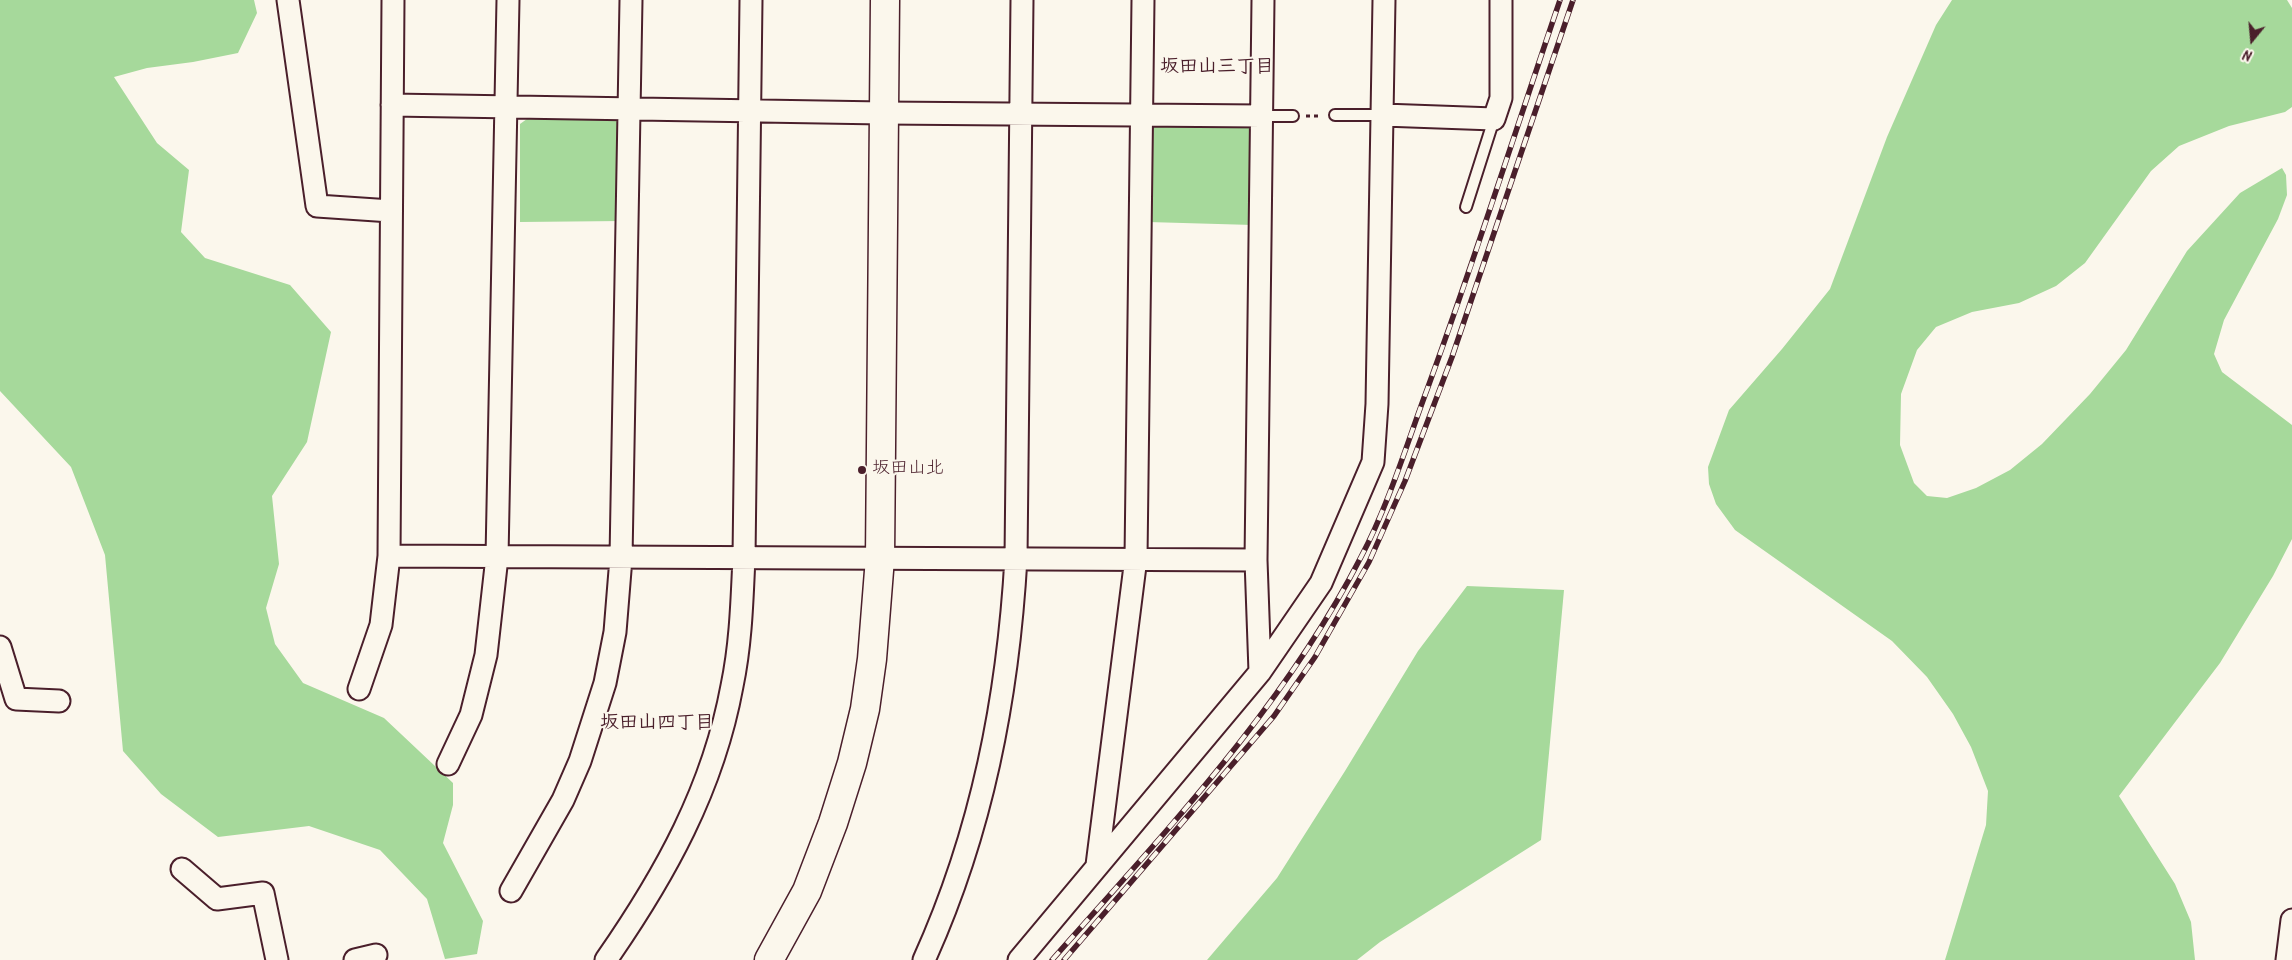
<!DOCTYPE html>
<meta charset="utf-8">
<style>
body{margin:0}
#map{position:relative;width:2292px;height:960px;overflow:hidden;background:#fbf7ec;font-family:Kalam,sans-serif}
canvas{display:block}
.north{position:absolute;left:2227px;top:15px;width:50px;height:50px;-webkit-text-stroke:4px #fbf7ec;paint-order:stroke;rotate:197deg;font-size:14px;font-weight:700;line-height:20px;text-align:center;color:#4a1f2b}
.north::after{content:'';display:block;margin:auto;width:18px;height:22px;background:#4a1f2b;clip-path:polygon(50% 0,100% 100%,50% 72%,0 100%)}
</style>
<div id="map">
<canvas width="2292" height="960"></canvas>
<div class="north">N</div>
</div>
<script>
const ctx = document.querySelector('canvas').getContext('2d');
ctx.lineJoin = 'round';
function paint(path, color) {
  ctx.fillStyle = color;
  ctx.fill(path, 'evenodd');
}
function stroke(path, color, width, dash) {
  ctx.strokeStyle = color;
  ctx.lineWidth = width;
  ctx.lineCap = dash ? 'butt' : 'round';
  ctx.setLineDash(dash || []);
  ctx.stroke(path);
}
function label(font, color, halo, rows, align = 'center') {
  ctx.font = font + ' Kalam,"Klee One",sans-serif';
  ctx.lineWidth = 4;
  ctx.setLineDash([]);
  ctx.textBaseline = 'middle';
  ctx.strokeStyle = halo;
  ctx.fillStyle = color;
  for (const [text, x, y, turn = 0] of rows) {
    ctx.save();
    ctx.translate(x, y);
    ctx.rotate((+turn || 0) * Math.PI / 180);
    ctx.textAlign = isNaN(turn) ? turn : align;
    if (halo) ctx.strokeText(text, 0, 0);
    ctx.fillText(text, 0, 0);
    ctx.restore();
  }
}
const green = new Path2D(`
 M 0,0 L 254,0 L 257,13 L 238,53 L 193,62 L 147,68 L 114,77 L 157,143 L 189,170 L 181,232 L 205,258 L 290,285 L 331,332 L 307,442 L 272,496 L 279,564 L 266,608 L 275,644 L 303,683 L 384,718 L 453,783 L 453,805 L 443,843 L 483,921 L 477,954 L 445,959 L 427,899 L 380,850 L 309,826 L 218,837 L 161,794 L 123,751 L 105,555 L 71,467 L 0,391 Z
 M 1952,0 L 2287,0 L 2292,8 L 2292,107 L 2285,112 L 2229,126 L 2179,146 L 2151,171 L 2085,263 L 2056,286 L 2019,303 L 1972,312 L 1936,327 L 1917,350 L 1901,394 L 1900,445 L 1914,483 L 1927,496 L 1947,498 L 1976,488 L 2010,470 L 2042,444 L 2090,394 L 2126,350 L 2187,251 L 2240,193 L 2282,168 L 2286,175 L 2287,195 L 2278,219 L 2224,320 L 2214,354 L 2222,372 L 2292,425 L 2292,539 L 2273,576 L 2220,663 L 2119,796 L 2175,884 L 2191,922 L 2195,960 L 1945,960 L 1986,825 L 1988,791 L 1971,747 L 1953,714 L 1927,677 L 1892,641 L 1735,530 L 1716,504 L 1709,484 L 1708,467 L 1729,410 L 1782,349 L 1830,289 L 1887,137 L 1936,25 Z
 M 531,116 L 617,118 L 625,129 L 622,221 L 520,222 L 520,124 Z
 M 1159,123 L 1247,126 L 1252,129 L 1253,225 L 1148,222 L 1151,130 Z
 M 1467,586 L 1564,590 L 1541,840 L 1380,942 L 1357,960 L 1207,960 L 1277,878 L 1345,771 L 1418,651 Z`);
const path = new Path2D(`
 M 1306,116 L 1322,116`);
const lane = new Path2D(`
 M 1335,115 L 1383,115
 M 1262,116 L 1293,116
 M 1466,207 L 1494,119`);
const street = new Path2D(`
 M 288,0 L 317,206 L 391,211
 M 392,105 L 883,113 L 1262,116
 M 1383,115 L 1494,119 L 1501,98 L 1501,0
 M 389,556 L 1256,560
 M 0,647 L 16,699 L 59,701
 M 1260,672 L 1256,560 L 1263,0
 M 359,689 L 381,625 L 389,556 L 393,0
 M 448,764 L 471,715 L 486,655 L 497,557 L 508,0
 M 1097,865 L 1136,558 L 1143,0
 M 182,869 L 217,899 L 263,893 L 277,960
 M 511,891 L 563,800 L 580,761 L 605,683 L 615,632 L 621,558 L 631,0
 M 355,960 L 376,955
 M 606,960 C 665,875 713,789 732,686 C 741,643 742,600 744,557 L 751,0
 M 924,960 C 982,832 1008,698 1016,558 L 1022,0
 M 1019,960 L 1260,672 L 1321,583 L 1373,462 L 1377,404 L 1384,0
 M 2287,960 L 2292,920`);
const secondary = new Path2D(`
 M 769,960 L 807,891 L 833,823 L 852,763 L 865,709 L 872,659 L 880,558 L 885,0`);
const rail = new Path2D(`
 M 1052,960 C 1164,833 1283,709 1361,557 C 1389,504 1407,443 1428,387 C 1475,259 1516,129 1560,0
 M 1064,960 L 1274,716 L 1315,657 L 1369,562 L 1405,481 L 1452,357 L 1573,0`);
const markers = [
 [862,470,5,"#4a1f2b"]
];
const poiNames = [
 ["坂田山北",872,470]
];
const neighbourhoodNames = [
 ["坂田山三丁目",1217,69],
 ["坂田山四丁目",657,725]
];
paint(green, '#a6d99b');
stroke(lane, '#4a1f2b', 14);
stroke(street, '#4a1f2b', 25);
stroke(secondary, '#4a1f2b', 31);
stroke(path, '#4a1f2b', 3, [4, 4]);
stroke(lane, '#fbf7ec', 10);
stroke(street, '#fbf7ec', 21);
stroke(secondary, '#fbf7ec', 28);
stroke(rail, '#4a1f2b', 5.5);
stroke(rail, '#fbf7ec', 4, [11]);
for (const [x, y, r, color] of markers) {
  const dot = new Path2D();
  dot.arc(x, y, r, 0, 2 * Math.PI);
  ctx.fillStyle = color;
  ctx.fill(dot);
  stroke(dot, '#fbf7ec', 2);
}
label('18px', '#4a1f2b', '#fbf7ec', poiNames, 'left');
label('bold 19px', '#4a1f2b', '#fbf7ec', neighbourhoodNames);
</script>
